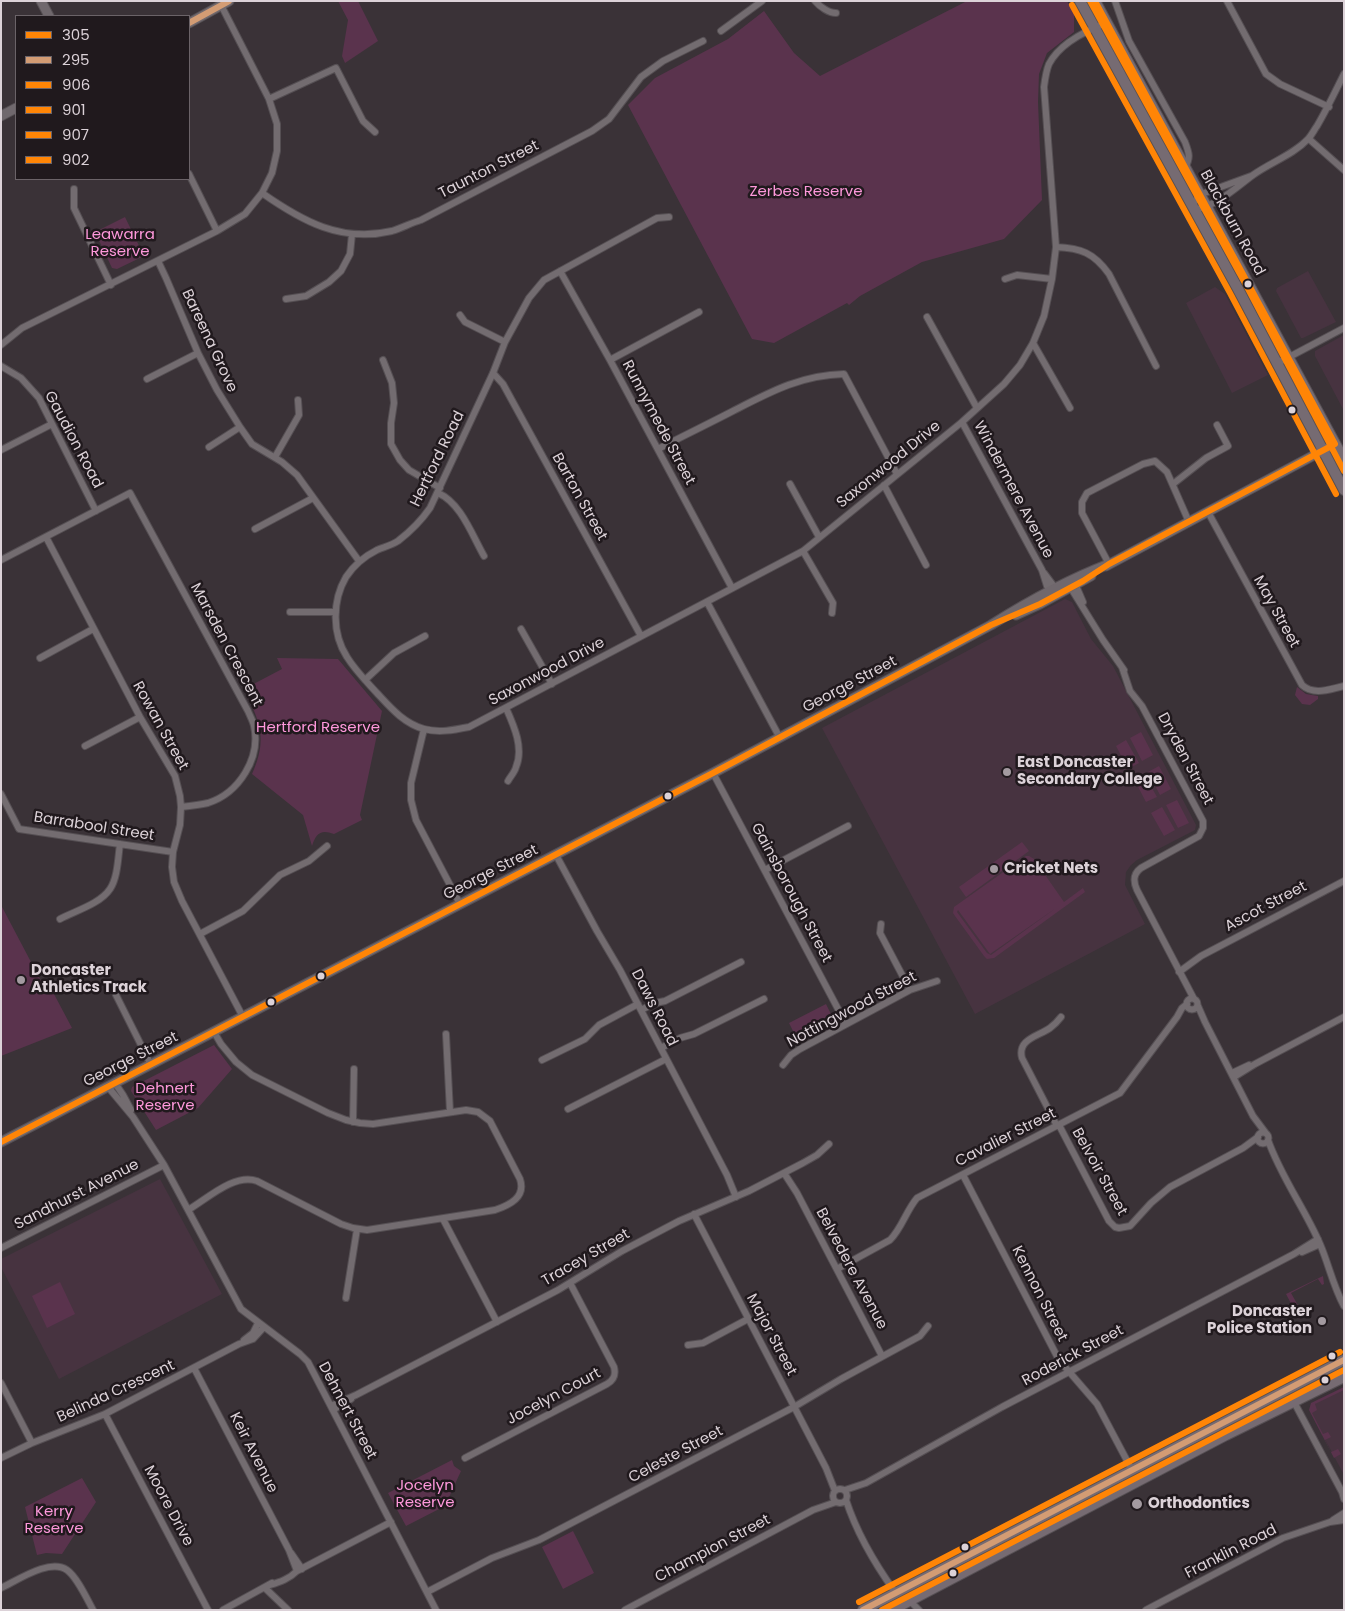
<!DOCTYPE html>
<style>
body{margin:0}
#map{position:relative;width:1345px;height:1611px;overflow:hidden;background:#3a3237;font-family:Poppins,sans-serif}
canvas{display:block}
.frame{position:absolute;inset:0;border:2px solid #dcd2d8;pointer-events:none}
.legend{position:absolute;left:15px;top:15px;width:175px;height:165px;box-sizing:border-box;background:#20191d;border:1px solid #6b6368;margin:0;padding:6px 9px;list-style:none;font-size:15px;color:#dcd2d8}
.legend li{display:flex;align-items:center;gap:10px;height:25px}
.legend b{width:25px;border:1px solid #6b6368}
</style>
<div id="map">
<canvas width="1345" height="1611"></canvas>
<div class="frame"></div>
<ul class="legend">
<li><b style="height:6px;background:#ff8506"></b>305</li>
<li><b style="height:6px;background:#d39c74"></b>295</li>
<li><b style="height:6px;background:#ff8506"></b>906</li>
<li><b style="height:6px;background:#ff8506"></b>901</li>
<li><b style="height:6px;background:#ff8506"></b>907</li>
<li><b style="height:6px;background:#ff8506"></b>902</li>
</ul>
</div>
<script>
const ctx = document.querySelector('canvas').getContext('2d');
ctx.lineJoin = 'round';
function paint(path, color) {
  ctx.fillStyle = color;
  ctx.fill(path, 'evenodd');
}
function stroke(path, color, width, dash) {
  ctx.strokeStyle = color;
  ctx.lineWidth = width;
  ctx.lineCap = dash ? 'butt' : 'round';
  ctx.setLineDash(dash || []);
  ctx.stroke(path);
}
function label(font, color, halo, rows, align = 'center') {
  ctx.font = font + ' Poppins,sans-serif';
  ctx.lineWidth = 5;
  ctx.setLineDash([]);
  ctx.textBaseline = 'middle';
  ctx.strokeStyle = halo;
  ctx.fillStyle = color;
  for (const [text, x, y, turn = 0] of rows) {
    ctx.save();
    ctx.translate(x, y);
    ctx.rotate((+turn || 0) * Math.PI / 180);
    ctx.textAlign = isNaN(turn) ? turn : align;
    if (halo) ctx.strokeText(text, 0, 0);
    ctx.fillText(text, 0, 0);
    ctx.restore();
  }
}
const built = new Path2D(`
 M 1308,271 L 1336,322 L 1303,338 L 1301,338 L 1276,291 L 1277,288 Z
 M 1215,287 L 1225,294 L 1268,375 L 1232,393 L 1186,303 Z
 M 1344,335 L 1344,411 L 1315,356 L 1315,351 Z
 M 1065,599 L 1072,602 L 1091,639 L 1113,666 L 1196,825 L 1195,830 L 1137,860 L 1131,865 L 1126,872 L 1125,885 L 1145,924 L 975,1014 L 822,728 Z
 M 160,1179 L 222,1294 L 59,1379 L 1,1267 L 1,1259 Z
 M 1344,1388 L 1344,1475 L 1311,1413 L 1314,1404 Z`);
const green = new Path2D(`
 M 338,1 L 358,1 L 378,41 L 345,63 L 342,56 L 348,20 Z
 M 967,1 L 1067,1 L 1074,12 L 1074,32 L 1047,53 L 1039,74 L 1038,102 L 1042,200 L 1004,239 L 922,262 L 860,296 L 849,305 L 847,303 L 774,343 L 752,339 L 628,105 L 655,78 L 728,39 L 764,11 L 794,53 L 820,76 Z
 M 125,217 L 144,256 L 117,269 L 112,268 L 95,232 Z
 M 277,658 L 338,659 L 382,711 L 360,815 L 362,820 L 334,834 C 321,829 316,833 312,846 L 303,815 L 252,774 C 268,739 260,722 244,689 L 282,669 Z
 M 1297,687 L 1306,694 L 1318,696 L 1318,699 L 1310,705 L 1302,704 L 1295,695 Z
 M 1141,732 L 1153,755 L 1142,761 L 1130,738 Z
 M 1126,740 L 1139,763 L 1128,769 L 1116,746 Z
 M 1159,766 L 1171,789 L 1160,795 L 1148,772 Z
 M 1144,774 L 1157,797 L 1146,802 L 1134,779 Z
 M 1177,800 L 1189,823 L 1178,828 L 1166,805 Z
 M 1162,807 L 1175,830 L 1164,836 L 1151,813 Z
 M 1022,842 L 1029,851 L 966,897 L 959,887 Z
 M 1026,856 L 1029,856 L 1034,859 L 1064,902 L 1083,888 L 1085,892 L 994,958 L 987,959 L 984,956 L 955,916 L 953,913 L 954,907 ZM 1056,908 L 991,955 L 987,953 L 957,912 L 958,910 L 990,954 Z
 M 1,905 L 41,981 L 46,979 L 72,1028 L 1,1056 Z
 M 826,1004 L 833,1018 L 833,1022 L 798,1041 L 789,1023 Z
 M 214,1045 L 232,1069 L 198,1108 L 156,1130 L 131,1091 L 132,1087 Z
 M 1323,1276 L 1324,1284 L 1322,1285 L 1318,1279 L 1291,1293 L 1304,1316 L 1299,1319 L 1286,1294 Z
 M 60,1282 L 75,1314 L 47,1328 L 32,1296 Z
 M 1344,1387 L 1344,1390 L 1315,1404 L 1317,1410 L 1312,1413 L 1323,1434 L 1328,1432 L 1331,1437 L 1325,1440 L 1331,1452 L 1338,1449 L 1341,1454 L 1334,1458 L 1309,1410 L 1311,1403 Z
 M 452,1460 L 454,1466 L 461,1471 L 445,1506 L 406,1526 L 388,1493 Z
 M 82,1478 L 96,1502 L 62,1554 L 46,1553 L 37,1555 L 25,1507 Z
 M 573,1531 L 594,1573 L 563,1589 L 542,1547 Z`);
const street = new Path2D(`
 M 815,1 C 820,7 829,13 836,13
 M 1115,1 L 1129,41 L 1185,142 C 1189,153 1191,157 1185,168
 M 1227,1 L 1266,74 L 1280,84 L 1329,107
 M 721,31 L 762,1
 M 269,99 L 336,68 L 363,121 L 375,132
 M 1309,139 L 1344,170
 M 189,174 L 217,231
 M 74,189 L 74,208 L 111,285
 M 262,193 C 302,221 341,243 392,231 C 402,228 411,223 421,220 L 592,131 L 609,119 L 641,77 L 663,61 L 703,41
 M 1192,206 L 1199,195 L 1251,176
 M 1194,210 C 1218,205 1234,189 1253,175 C 1271,162 1293,155 1308,139 C 1312,135 1314,130 1317,126 C 1327,109 1335,92 1344,74
 M 669,217 L 657,218 L 544,280 L 529,298 L 505,342 L 493,373 L 430,508 C 421,521 411,531 398,541 C 392,545 384,547 377,550 C 365,556 354,565 346,577 C 332,601 332,634 347,657 C 355,670 366,681 376,692 C 390,707 403,723 424,729 C 439,733 454,730 469,727 L 803,551 L 962,422 L 1004,384 L 1020,365 L 1033,343 L 1044,316 L 1052,279 L 1056,247 L 1044,87 C 1045,79 1046,71 1049,64 C 1060,43 1085,31 1106,23
 M 1056,247 C 1081,248 1094,253 1109,274 L 1156,366
 M 158,261 L 166,278 L 198,353 L 217,390 L 240,427 L 252,444 L 282,462 L 297,475 L 359,561
 M 560,271 L 610,360 L 732,588
 M 1005,279 L 1017,275 L 1052,279
 M 286,299 L 306,296 L 329,282 L 341,271 L 350,254 L 352,234
 M 460,315 L 465,322 L 505,342
 M 927,317 L 977,408
 M 1033,343 L 1070,408
 M 1,345 L 22,328 L 217,231 L 245,214 L 262,193 L 272,173 L 277,151 L 277,124 L 269,99 L 221,5
 M 383,360 L 392,383 L 394,403 L 391,423 L 391,444 L 400,460 L 409,470 L 440,488
 M 610,360 L 699,312
 M 1276,364 L 1344,328
 M 1,366 L 21,378 L 39,398 L 96,511
 M 493,373 L 503,384 L 641,636
 M 147,379 L 198,353
 M 962,422 L 1042,570 L 1047,586 L 1052,592
 M 209,447 L 240,427
 M 658,449 C 683,436 708,424 733,411 C 770,392 801,375 844,374 L 897,474
 M 1,450 L 52,424
 M 275,457 L 299,415 L 298,400
 M 790,484 L 819,537
 M 1173,484 L 1206,458 L 1228,446 L 1217,425
 M 884,485 L 926,565
 M 438,493 C 461,503 472,535 484,556
 M 1208,512 L 1302,685 C 1314,696 1330,689 1344,686
 M 255,529 L 313,498
 M 46,537 L 140,717 L 175,776 L 180,796 L 181,807 L 180,825 L 173,852 L 172,867 L 174,882 L 182,901 L 243,1017
 M 803,551 L 833,603 L 832,613
 M 1,560 L 130,493 L 248,711 C 250,716 253,721 254,726 C 261,758 239,793 208,803 C 199,805 190,806 181,807
 M 1109,564 L 1082,513 L 1082,502 L 1087,493 L 1143,464 L 1155,461 L 1167,472 L 1189,522
 M 1044,573 L 1053,585 L 1055,592
 M 1070,583 L 1072,590 L 1103,640 L 1124,670
 M 1072,583 L 1077,588 L 1083,602
 M 707,602 L 780,738
 M 290,612 L 336,612
 M 521,629 L 552,684
 M 40,658 L 93,629
 M 1122,667 L 1130,691 L 1142,706 L 1203,821 L 1203,828 L 1199,836 L 1141,868 C 1133,874 1133,881 1137,890 L 1194,999
 M 365,680 L 394,653 L 425,636
 M 506,708 C 514,726 524,748 516,767 C 515,772 510,777 508,781
 M 424,729 L 411,783 L 411,800 L 416,820 L 460,904
 M 85,746 L 140,717
 M 713,773 L 846,1024
 M 1,794 L 19,829 L 173,852
 M 556,855 L 597,931 L 620,970 L 727,1175 L 736,1197
 M 765,870 L 848,826
 M 60,919 C 75,911 100,904 110,889 C 118,877 118,857 120,844
 M 881,924 L 880,933 L 910,990
 M 200,934 L 243,911 L 280,875 L 309,861 L 327,846
 M 1179,972 L 1201,956 L 1344,881
 M 116,995 L 151,1065
 M1186.5 1004a5.5 5.5 0 1 1 11 0a5.5 5.5 0 1 1-11 0Z
 M 1198,1006 L 1205,1022 L 1253,1116 L 1265,1132
 M 641,1010 L 655,1003 L 665,1001 L 741,962
 M 446,1034 L 450,1112
 M 661,1048 L 680,1038 L 694,1034 L 764,999
 M 542,1060 L 585,1039 L 599,1025 L 638,1004
 M 783,1065 L 791,1055 L 800,1049 L 910,990 L 937,981
 M 1232,1073 L 1249,1065
 M 1234,1077 L 1255,1064 L 1344,1017
 M 115,1083 L 123,1095 L 131,1110
 M 108,1087 L 133,1117 L 164,1165 L 241,1309 L 300,1354 L 308,1362 L 436,1610
 M 568,1109 L 666,1059
 M 353,1122 L 354,1069
 M 1059,1125 L 1109,1221 L 1115,1227 L 1119,1228 L 1130,1226 L 1151,1203 L 1170,1187 L 1243,1148 L 1258,1137
 M 1057,1126 L 1022,1058 C 1017,1039 1039,1036 1050,1028 C 1054,1025 1058,1021 1061,1017
 M1257.5 1138a5.5 5.5 0 1 1 11 0a5.5 5.5 0 1 1-11 0Z
 M 1268,1140 C 1281,1177 1305,1209 1320,1244 C 1329,1265 1333,1286 1344,1306
 M 784,1173 L 797,1193 L 882,1356
 M 963,1175 L 1059,1360 L 1097,1404 L 1132,1470
 M 188,1210 C 207,1199 234,1173 257,1181 L 341,1224 L 353,1228 L 367,1230 L 495,1210 C 510,1205 526,1197 520,1179 L 490,1121 L 478,1112 L 466,1110 L 373,1124 L 360,1123 L 346,1120 L 328,1113 L 252,1075 L 236,1062 L 221,1044 L 214,1032
 M 694,1214 L 826,1468 L 835,1491
 M 443,1219 L 497,1322
 M 1,1248 L 164,1165
 M 1302,1252 L 1320,1244
 M 837,1269 L 890,1240 C 902,1228 906,1211 917,1198 L 1120,1093 L 1177,1017 L 1182,1008 L 1187,1004
 M 346,1298 L 357,1229
 M 244,1340 L 253,1333 L 258,1323
 M 688,1345 L 703,1343 L 748,1319
 M 194,1368 L 289,1550 L 297,1571
 M 1,1383 L 32,1443
 M 1294,1402 L 1342,1492 L 1344,1499
 M 331,1406 L 356,1395 L 558,1290 L 622,1251 L 679,1221 L 749,1191 L 803,1163 L 817,1155 L 829,1144
 M 333,1410 L 351,1399
 M 105,1414 L 208,1610
 M 1,1458 L 32,1443 L 105,1414 L 239,1344 L 253,1339 L 264,1327
 M 465,1458 L 607,1384 C 614,1380 616,1375 614,1367 L 570,1283
 M833 1496a7 7 0 1 1 14 0a7 7 0 1 1-14 0Z
 M 845,1490 L 866,1483 L 1002,1407 L 1294,1254 L 1318,1239
 M 846,1500 C 857,1534 875,1564 895,1592
 M 1333,1520 L 1344,1513
 M 291,1553 L 302,1569
 M 270,1585 C 280,1582 289,1579 297,1571 L 391,1522
 M 1,1588 C 18,1580 50,1558 67,1570 C 77,1577 87,1599 93,1610
 M 265,1588 L 288,1610
 M 427,1592 L 492,1558 L 539,1540 L 794,1407 L 841,1379 L 920,1336 L 928,1326
 M 909,1600 L 919,1610
 M 223,1610 L 272,1583
 M 625,1610 L 813,1510 L 836,1502
 M 1146,1610 L 1283,1538 L 1330,1522 L 1344,1520`);
const secondary = new Path2D(`
 M 41,1 L 49,16
 M 189,23 L 229,1
 M 1,116 L 16,108
 M 1106,566 L 1335,444
 M 1016,615 L 1040,604 L 1091,576
 M 1,1142 L 713,773 L 991,625 C 1029,601 1067,580 1109,564`);
const primary = new Path2D(`
 M 1080,1 L 1238,289 L 1344,490
 M 1095,1 L 1344,460
 M 863,1610 L 1344,1360
 M 892,1610 L 1226,1435 L 1344,1377`);
const bus1 = new Path2D(`
 M 1,1142 L 713,773 L 991,625 L 1040,604 L 1083,581 L 1109,564 L 1335,444 L 1095,1`);
const bus2 = new Path2D(`
 M 189,23 L 229,1
 M 863,1610 L 1344,1360`);
const bus3 = new Path2D(`
 M 1072,5 L 1230,293 L 1336,494`);
const bus4 = new Path2D(`
 M 1090,1 L 1246,285 L 1344,471`);
const bus5 = new Path2D(`
 M 882,1610 L 1344,1370`);
const bus6 = new Path2D(`
 M 859,1602 L 1340,1352`);
const markers = [
 [1248,284,4.5,"#dcd2d8"],
 [1292,410,4.5,"#dcd2d8"],
 [1007,772,5,"#a39aa0"],
 [668,796,4.5,"#dcd2d8"],
 [994,869,5,"#a39aa0"],
 [321,976,4.5,"#dcd2d8"],
 [21,980,5,"#a39aa0"],
 [271,1002,4.5,"#dcd2d8"],
 [1322,1321,5,"#a39aa0"],
 [1332,1356,4.5,"#dcd2d8"],
 [1325,1380,4.5,"#dcd2d8"],
 [1137,1504,6,"#a39aa0"],
 [965,1547,4.5,"#dcd2d8"],
 [953,1573,4.5,"#dcd2d8"]
];
const streetNames = [
 ["Taunton Street",489,170,-27],
 ["Blackburn Road",1232,223,61],
 ["Bareena Grove",209,341,65],
 ["Runnymede Street",658,423,62],
 ["Gaudion Road",73,440,62],
 ["Hertford Road",438,459,-64],
 ["Saxonwood Drive",889,465,-39],
 ["Windermere Avenue",1013,490,62],
 ["Barton Street",579,497,61],
 ["May Street",1276,612,61],
 ["Marsden Crescent",226,645,62],
 ["Saxonwood Drive",547,672,-28],
 ["George Street",850,685,-28],
 ["Rowan Street",160,726,61],
 ["Dryden Street",1185,759,62],
 ["Barrabool Street",94,827,9],
 ["George Street",491,873,-27],
 ["Gainsborough Street",791,893,62],
 ["Ascot Street",1266,907,-28],
 ["Daws Road",654,1008,63],
 ["Nottingwood Street",852,1010,-28],
 ["George Street",131,1060,-27],
 ["Cavalier Street",1006,1138,-27],
 ["Belvoir Street",1099,1172,61],
 ["Sandhurst Avenue",77,1195,-27],
 ["Tracey Street",586,1258,-30],
 ["Belvedere Avenue",851,1269,62],
 ["Kennon Street",1039,1294,63],
 ["Major Street",771,1335,62],
 ["Roderick Street",1073,1356,-28],
 ["Belinda Crescent",116,1392,-25],
 ["Jocelyn Court",554,1397,-28],
 ["Dehnert Street",347,1411,62],
 ["Keir Avenue",253,1453,63],
 ["Celeste Street",676,1455,-28],
 ["Moore Drive",168,1506,62],
 ["Champion Street",713,1549,-28],
 ["Franklin Road",1231,1552,-27]
];
const parkNames = [
 ["Zerbes Reserve",806,192],
 ["Leawarra",120,235],
 ["Reserve",120,252],
 ["Hertford Reserve",318,728],
 ["Dehnert",165,1089],
 ["Reserve",165,1106],
 ["Jocelyn",425,1486],
 ["Reserve",425,1503],
 ["Kerry",54,1512],
 ["Reserve",54,1529]
];
const poiNames = [
 ["East Doncaster",1017,763],
 ["Secondary College",1017,780],
 ["Cricket Nets",1004,869],
 ["Doncaster",31,971],
 ["Athletics Track",31,988],
 ["Doncaster",1312,1312,"right"],
 ["Police Station",1312,1329,"right"],
 ["Orthodontics",1148,1504]
];
paint(built, '#473340');
paint(green, '#5a334d');
stroke(street, '#554f53', 8);
stroke(secondary, '#554f53', 11);
stroke(primary, '#554f53', 12);
stroke(street, '#736c70', 6);
stroke(secondary, '#70686d', 9);
stroke(primary, '#766b72', 10);
stroke(bus1, '#ff8506', 6);
stroke(bus2, '#d39c74', 6);
stroke(bus3, '#ff8506', 6);
stroke(bus4, '#ff8506', 6);
stroke(bus5, '#ff8506', 6);
stroke(bus6, '#ff8506', 6);
for (const [x, y, r, color] of markers) {
  const dot = new Path2D();
  dot.arc(x, y, r, 0, 2 * Math.PI);
  ctx.fillStyle = color;
  ctx.fill(dot);
  stroke(dot, '#20191d', 2);
}
label('15px', '#dcd2d8', '#20191d', streetNames);
label('15px', '#fe98db', '#20191d', parkNames);
label('bold 15px', '#dcd2d8', '#20191d', poiNames, 'left');
</script>
